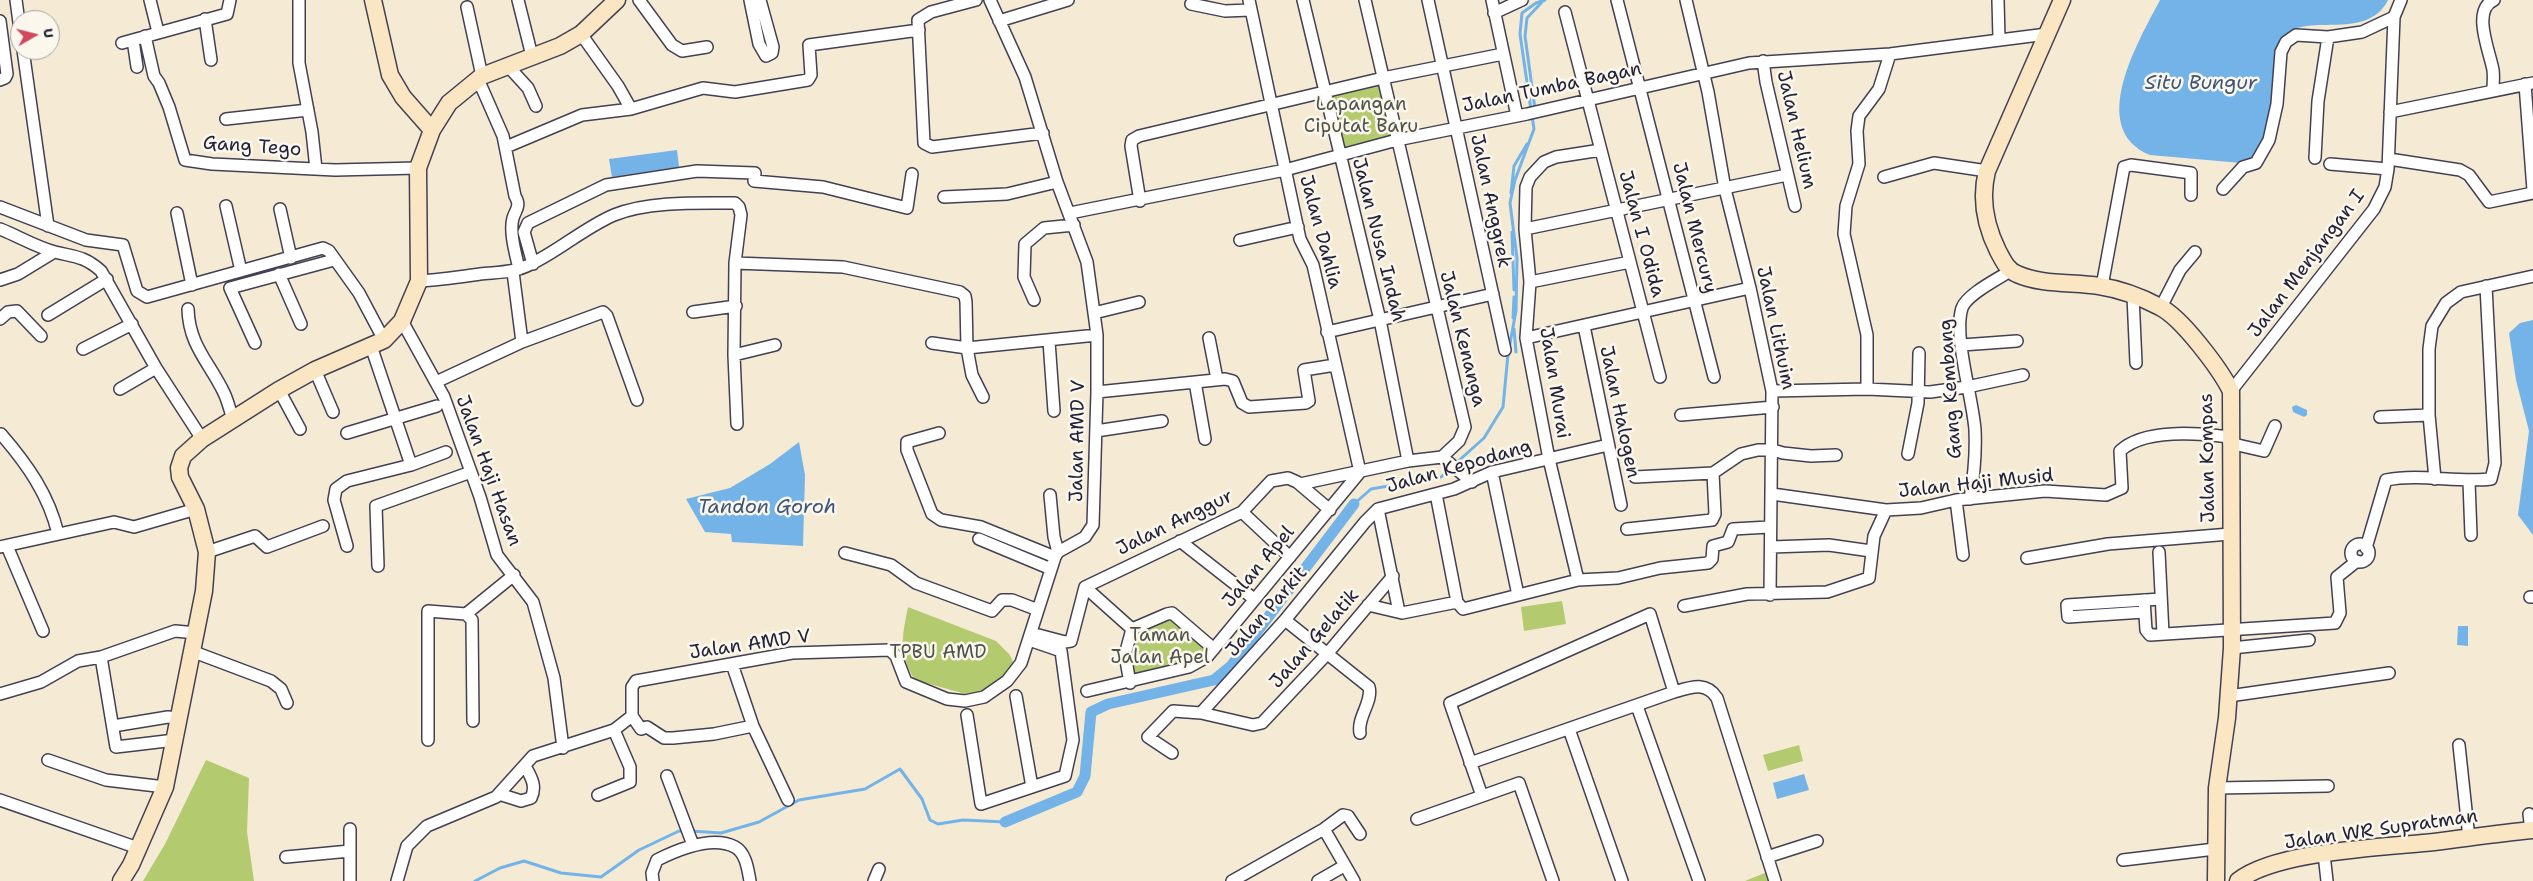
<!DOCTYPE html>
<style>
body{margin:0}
#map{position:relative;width:2533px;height:881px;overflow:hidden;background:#f5ebd5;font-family:"Shantell Sans",sans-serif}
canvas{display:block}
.north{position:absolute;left:10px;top:10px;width:50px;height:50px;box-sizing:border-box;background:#fbf7ec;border:1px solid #a4a2a5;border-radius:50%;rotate:82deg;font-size:14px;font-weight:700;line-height:20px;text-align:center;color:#22223b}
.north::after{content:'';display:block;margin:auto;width:18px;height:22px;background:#d1495b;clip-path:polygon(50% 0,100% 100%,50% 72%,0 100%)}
</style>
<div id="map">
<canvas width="2533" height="881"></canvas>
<div class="north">U</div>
</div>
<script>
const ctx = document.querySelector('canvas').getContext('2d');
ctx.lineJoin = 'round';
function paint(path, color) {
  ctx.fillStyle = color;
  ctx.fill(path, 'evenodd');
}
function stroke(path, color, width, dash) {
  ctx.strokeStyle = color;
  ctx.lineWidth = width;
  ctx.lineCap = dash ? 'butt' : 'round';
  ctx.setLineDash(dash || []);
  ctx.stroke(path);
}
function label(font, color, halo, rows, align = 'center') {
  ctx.font = font + ' "Shantell Sans",sans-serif';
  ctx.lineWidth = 5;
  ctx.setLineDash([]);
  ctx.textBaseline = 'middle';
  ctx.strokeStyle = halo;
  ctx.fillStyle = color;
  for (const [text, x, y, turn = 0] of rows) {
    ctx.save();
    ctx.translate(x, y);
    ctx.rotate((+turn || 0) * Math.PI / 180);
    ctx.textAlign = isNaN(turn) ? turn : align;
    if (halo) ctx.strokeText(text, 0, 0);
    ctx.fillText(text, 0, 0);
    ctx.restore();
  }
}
const green = new Path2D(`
 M 1381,81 L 1394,138 L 1341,150 L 1329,94 Z
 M 1562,601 L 1566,624 L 1524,631 L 1521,607 Z
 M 908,607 L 996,641 L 1010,655 L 1015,667 L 995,686 L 973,696 L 915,680 C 898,653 902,637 908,607 Z
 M 1167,614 L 1214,649 L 1179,669 L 1130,683 L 1132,629 Z
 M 1799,745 L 1803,761 L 1768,771 L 1763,755 Z
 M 206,760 L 249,778 L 247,832 L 254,881 L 143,881 L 165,844 Z
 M 1767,872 L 1769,881 L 1745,881 Z`);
const water = new Path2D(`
 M 2160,0 L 2388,0 C 2366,44 2302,9 2282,39 C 2278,68 2276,157 2241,163 L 2150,155 C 2086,129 2139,40 2160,0 Z
 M 677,150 L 679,167 L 612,177 L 609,159 Z
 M 2533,320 L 2533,535 L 2518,515 L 2529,431 L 2516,380 L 2509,333 L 2520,323 Z
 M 2296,405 L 2307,410 L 2307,415 L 2304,417 L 2293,412 L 2292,407 Z
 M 799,442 L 805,475 L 803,546 L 732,542 L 731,534 L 705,532 L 686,499 L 730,488 L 770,464 Z
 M 2458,626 L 2468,626 L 2468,646 L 2457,645 Z
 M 1804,774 L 1809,790 L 1777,799 L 1773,783 Z`);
const stream = new Path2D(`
 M 1535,109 L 1525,36 L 1527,18 L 1542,2
 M 1531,110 L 1520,34 L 1522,13 L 1536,3 L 1545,0
 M 1511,193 L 1514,166 L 1527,144
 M 1512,232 L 1514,290
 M 1513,318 L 1514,297
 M 1514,329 L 1516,352
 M 1455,464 L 1484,438 L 1503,407 L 1508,354 L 1516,311 L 1517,258 L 1510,203 L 1515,180 L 1534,129 L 1532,116
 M 1354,504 L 1371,489 L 1441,477 L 1451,468
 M 691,831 L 721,833 L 759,822 L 799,800 L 865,789 L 900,769 L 922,799 L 930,820 L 938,824 L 963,820 L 1005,822
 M 475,881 L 500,868 L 524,861 L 561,873 L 601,877 L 639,850 L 679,831 L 685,831`);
const canal = new Path2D(`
 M 1005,822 L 1077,792 L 1085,776 L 1091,712 L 1108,704 L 1214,680 L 1231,666 L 1354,504`);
const street = new Path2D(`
 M 16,0 L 20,30
 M 150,0 L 158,32
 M 518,0 L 532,56
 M 639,0 L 672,45 L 682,51 L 707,47
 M 750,0 L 759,44 L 766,56 L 772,53 L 773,47 L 760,0
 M 976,0 L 931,12 L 918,20 L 924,143 L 932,147 L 1043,133
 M 1249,0 L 1300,239 L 1313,265 L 1360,472
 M 1303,0 L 1380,320 L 1408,461
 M 1428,0 L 1505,350
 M 1492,0 L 1517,116
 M 1617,0 L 1714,377
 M 1686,0 L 1708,92 L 1725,189 L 1750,288 L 1772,391 L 1770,595
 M 1998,0 L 1999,39
 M 299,1 L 299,63 L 312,132 L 316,169
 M 1191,4 L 1225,11 L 1250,10
 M 467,7 L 482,76
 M 1565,12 L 1660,377
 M 1494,13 L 1522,0
 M 205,19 L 211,60
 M 0,21 L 7,74 L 5,78 L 0,80
 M 999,21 L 1068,0
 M 581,34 L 618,86 L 631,109
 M 145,36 L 154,76 L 159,83 L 169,107 L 185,160 L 212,164 L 335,170 L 418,168
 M 133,40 L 137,67
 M 122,43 L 227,14 L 230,0
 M 23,50 L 48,226
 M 1763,61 L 1766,82 L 1795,206
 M 507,65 L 528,88 L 536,106
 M 478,79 L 503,136 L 515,196 C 521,206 516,209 513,218 C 509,232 516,255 519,269
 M 2525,84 L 2533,190
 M 2493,90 C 2493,83 2494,76 2493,70 C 2490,52 2471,10 2494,0
 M 2390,112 L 2533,83
 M 226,119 L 308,110
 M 506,147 L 582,115 L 631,109 L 703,88 L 735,92 L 808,80 L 811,75 L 809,45 L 919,30
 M 2315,158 L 2318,101 L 2328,37
 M 2389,159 L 2460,170 L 2469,175 L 2489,202 L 2533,193
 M 2330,164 L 2388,169
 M 1884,177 L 1934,163 L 1987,171
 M 2223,189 L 2243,167 L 2256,163 L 2269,140 L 2277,104 L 2281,52 L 2286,42 L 2296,35 L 2328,37 L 2362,32 L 2394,17
 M 944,197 L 1007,194 L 1057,182
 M 1140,201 L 1131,146 L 1132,140 L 1139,136 L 1383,78 L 1503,54
 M 226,206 L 241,271
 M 0,207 L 86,240 L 123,245 L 137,291 L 147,297 L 323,248 L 329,251 L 359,293 L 384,340
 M 280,209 L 291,258
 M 177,213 L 192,285
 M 1070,213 L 1285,170 L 1397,140 L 1527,114 L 1749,63 L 1890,54 L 2047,34
 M 0,229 C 18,236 36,247 55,252 C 75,257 84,256 101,271 L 156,368 L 202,439
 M 1525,229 L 1787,175
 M 1240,240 L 1298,227
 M 735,263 L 843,267 L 960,292 L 965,296 L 966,302 L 967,348 L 1097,335
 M 533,264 L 524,232 L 528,223 L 606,185 L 697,171 L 755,173 L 754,181 L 823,187 L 907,208 L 912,174
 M 513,272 L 522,342
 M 279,274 L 301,324
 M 0,280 L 18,274 L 54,252
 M 419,281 C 440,280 459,277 480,274 C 498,272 514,273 531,264 C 560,250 584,228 614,215 C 648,201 698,203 735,203 L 739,207 L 741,215 L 735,263 L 734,355 L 775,345
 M 1530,282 L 1630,262
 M 2102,286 L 2124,167 L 2131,165 L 2191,173 L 2191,195
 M 2133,296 L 2136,363
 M 1034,300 L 1024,277 L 1025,244 L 1044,228 L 1074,225
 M 2161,307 L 2180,270 L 2195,252
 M 188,309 C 189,346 210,363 224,393 C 228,401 230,411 233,419
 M 693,312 L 736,306
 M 1094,313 L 1139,302
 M 48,315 L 107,279
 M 0,319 L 8,312 L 17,311 L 41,336
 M 402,321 L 444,397 L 480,497 L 497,555 L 533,602 L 554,678 L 563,748
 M 1584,326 L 1621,505
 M 1327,332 L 1493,294
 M 1209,338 L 1217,379
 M 1526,338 L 1750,288
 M 1049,341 L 1054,411
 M 255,343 L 230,288 L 334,260
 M 932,343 L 967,348 L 972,375 L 983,397
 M 1962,345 L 2017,341
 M 371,346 L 411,465
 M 83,349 L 132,324
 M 734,355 L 737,424
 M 315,370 L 333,412
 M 436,382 L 522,342 L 603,312 L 607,316 L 637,400
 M 1195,382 L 1205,439
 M 120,389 L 156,368
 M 1867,389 L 1867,335 L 1844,234 L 1846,206 L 1859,164 L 1857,131 L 1859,116 L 1879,89 L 1890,54
 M 279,390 L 300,429
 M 1772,391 L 1867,389 L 1930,392 L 1967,387 L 2023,375
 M 2231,391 L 2374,209 L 2385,187 L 2388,169 L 2394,17 L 2401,0
 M 1097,392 L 1225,379 L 1233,381 L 1242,403 L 1249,407 L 1306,403 L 1309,401 L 1304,370 L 1335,365
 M 1681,415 L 1773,407
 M 2380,417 L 2429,415
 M 1096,431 L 1162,421
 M 347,433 L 437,406
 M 939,433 L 907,442 L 907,450 L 932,514 L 941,520 L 981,527 L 1055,557
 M 1,434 C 27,464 49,495 58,534
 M 2229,443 L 2264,451 L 2275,426
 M 1908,454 L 1918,403 L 1919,353
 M 1442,457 L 1472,482
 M 1492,472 L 1518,595
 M 1635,477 L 1713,473 L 1741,454 L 1758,450 L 1773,450 L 1783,453 L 1811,456 L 1836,455
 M 2435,479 L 2429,415 L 2429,349 L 2432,326 L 2446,303 L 2461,292 L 2533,276
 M 2469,482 L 2471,535
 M 1300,484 L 1408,461 L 1442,457 L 1459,441 L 1465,427 L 1365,0
 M 1436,494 L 1457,602 L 1463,609 L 1578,580 L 1618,578 L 1660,568 L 1708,563 L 1712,559 L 1713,546 L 1728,542 L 1733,529 L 1769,527
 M 1772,494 L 1886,510 L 1921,508 L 1956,500 L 2045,491 L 2106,495 L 2122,488 L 2120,451 C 2144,428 2198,433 2229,437
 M 1050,495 L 1054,537 L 1058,552
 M 1970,499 C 1974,476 1976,452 1975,430 C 1973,399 1953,336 1962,308 C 1967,294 1998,279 2010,271
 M 1956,500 L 1963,555
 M 1378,509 L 1399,612
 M 1242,512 L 1290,557
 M 1627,529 L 1712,520 L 1715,514 L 1713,473
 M 979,539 L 1051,569
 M 1180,541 L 1254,599
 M2351 553a9 9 0 1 1 18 0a9 9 0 1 1-18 0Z
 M 7,546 L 43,631
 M 347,546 L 334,500 L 336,489 L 347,481 L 411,465 L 446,452
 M 0,547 L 114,522 L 134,527 L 196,509
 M 1771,547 L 1829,545 L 1871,551
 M 2366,548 L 2386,480 C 2420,473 2456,483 2491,479 L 2495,463 L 2486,286
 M 207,552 L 255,536 L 267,547 L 323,526
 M 2159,552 L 2163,634
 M 845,553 L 891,565 L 916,583 L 992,611 L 1002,600 L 1012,600 L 1038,610
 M 2027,558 L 2108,544 L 2230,534
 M 378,566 L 376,506 L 471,472
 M 1578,580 L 1549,459 L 1526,338 L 1530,282 L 1525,229 L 1526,187 L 1530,177 L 1544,162 L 1556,157 L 1601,150
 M 1085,587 L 1242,512 L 1271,481 L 1288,478 L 1297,482 L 1330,510
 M 1085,587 L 1132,629
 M 2530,597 L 2533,597
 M 2144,600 L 2146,630 L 2150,635 L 2335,623 L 2340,613 L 2337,577 L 2357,561
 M 1368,605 L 1402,613 L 1457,602
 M 1684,606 L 1747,594 L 1827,592 L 1869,578 L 1874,536 L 1886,510
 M 2144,612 L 2068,617 L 2067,605 L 2161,599
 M 466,614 L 472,620 L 473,721
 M 1285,620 L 1369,687 C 1373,702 1357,717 1360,733
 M 1031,633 L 1065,642 L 1071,641 L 1085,587
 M 2232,648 L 2309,640
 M 194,652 L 271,681 L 281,689 L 287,703
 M 101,657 L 175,631 L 197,633
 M 732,664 L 753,726 L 788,800
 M 1130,683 L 1125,655 L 1132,629 L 1167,614 L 1172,613 L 1214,649
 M 1087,691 L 1189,667 L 1207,657 L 1360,472
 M 0,694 L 41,682 L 78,661 L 101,657 L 116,747 L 175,740
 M 1016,696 L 1032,787
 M 2229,696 L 2389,673
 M 1637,706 L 1699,881
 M 1201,713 L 1285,620 L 1365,522 L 1378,509 L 1454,489 L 1492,472 L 1608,445
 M 967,715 L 981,804 L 1065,776 L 1073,740 L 1061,651 L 1029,640
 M 632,716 L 641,729 L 647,727 L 664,738 L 673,738 L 714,734 L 753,726
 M 113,726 L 168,717 L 180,718
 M 1569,729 L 1622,881
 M 428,740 L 428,611 L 466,614 L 514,575
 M 2459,745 L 2469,838
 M 1172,753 L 1148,737 L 1173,711 L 1201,713 L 1253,725 L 1262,723 L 1327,654 L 1393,576
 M 48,760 L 106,780 L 165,787
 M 1470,763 L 1674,692 C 1691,687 1706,681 1717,698 L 1775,881
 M 667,776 L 693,845
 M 2217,788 L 2328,786
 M 499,794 L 521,801 L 531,798 C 537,786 531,777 525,766
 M 598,795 L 630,782 L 630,767 L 614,730
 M 1482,796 L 1450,703 L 1650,614 L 1674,692
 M 0,800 L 138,848
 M 2529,814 L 2531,830
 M 1417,819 L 1519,783 L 1553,881
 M 350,829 L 350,881
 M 1324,829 L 1354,881
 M 2324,854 L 2327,881
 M 286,857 L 350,851
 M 1767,857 L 1817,841
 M 2123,860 L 2215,849
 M 397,881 L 407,846 L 427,826 L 496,797 L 533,756 L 614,730 L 632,716 L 632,687 L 636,681 L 792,653 L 890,650 L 896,656 L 906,682 L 947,699 L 965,701 L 984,697 L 1007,681 L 1021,663 L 1055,557 L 1058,552 L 1085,537 L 1093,525 L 1097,392 L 1097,335 L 1087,262 L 1057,182 L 1025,77 L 990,0
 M 653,881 L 652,873 L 657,860 C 677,850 712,835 735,847 C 746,853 748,870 750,881
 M 874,881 L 879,869
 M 1232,881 L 1324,829 L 1343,815 L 1348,816 L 1360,834
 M 1318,881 L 1344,866`);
const secondary = new Path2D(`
 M 373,0 L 390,75 L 403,97 L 432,130
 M 2062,0 L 1987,171 C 1980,199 1985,225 1998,251 C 2003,260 2007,270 2017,274 C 2041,285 2073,282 2099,286 C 2119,289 2143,298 2160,307 C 2182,318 2220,369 2231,391 L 2232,648 L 2227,718 L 2217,788 L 2216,881
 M 121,881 L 131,865 L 165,787 L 204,591 L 207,552 L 196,509 L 180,477 L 179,468 L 183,456 L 202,439 L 279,390 L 315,370 L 384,340 L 402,321 L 419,281 L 418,168 L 432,130 L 449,103 L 482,76 L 560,46 L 581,34 L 617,0
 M 2238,881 C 2275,851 2385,847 2434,842 C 2467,838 2500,833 2533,830`);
const streetNames = [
 ["Jalan Tumba Bagan",1552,88,-12],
 ["Jalan Helium",1796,130,77],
 ["Gang Tego",252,147,4],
 ["Jalan Anggrek",1490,201,78],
 ["Jalan Mercury",1694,228,76],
 ["Jalan Dahlia",1320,232,75],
 ["Jalan I Odida",1641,234,75],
 ["Jalan Nusa Indah",1378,240,76],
 ["Jalan Menjangan I",2307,264,-53],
 ["Jalan Lithuim",1775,328,78],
 ["Jalan Kenanga",1462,339,76],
 ["Jalan Murai",1554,383,81],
 ["Gang Kembang",1951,389,-94],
 ["Jalan Halogen",1619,412,78],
 ["Jalan AMD V",1078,441,-89],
 ["Jalan Kompas",2208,458,-91],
 ["Jalan Kepodang",1459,467,-16],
 ["Jalan Haji Hasan",488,471,70],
 ["Jalan Haji Musid",1976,484,-6],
 ["Jalan Anggur",1175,523,-26],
 ["Jalan Apel",1259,567,-50],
 ["Jalan Parkit",1267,612,-49],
 ["Jalan Gelatik",1315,639,-49],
 ["Jalan AMD V",750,645,-8],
 ["Jalan WR Supratman",2381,830,-8]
];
const parkNames = [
 ["Lapangan",1361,105],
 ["Ciputat Baru",1361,127],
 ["Taman",1160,636],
 ["Jalan Apel",1160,658],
 ["TPBU AMD",938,653]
];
const waterNames = [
 ["Situ Bungur",2201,84],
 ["Tandon Goroh",767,508]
];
paint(green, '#b4ca6f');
paint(water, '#73b3e7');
stroke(stream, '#73b3e7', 3);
stroke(canal, '#73b3e7', 11);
stroke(street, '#424052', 14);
stroke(secondary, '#424052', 19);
stroke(street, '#fff', 11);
stroke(secondary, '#fbe6c4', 16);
label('19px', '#22223b', '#fbf7ec', streetNames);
label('19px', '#4e544b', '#fbf7ec', parkNames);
label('italic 20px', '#3e5577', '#fbf7ec', waterNames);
</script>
